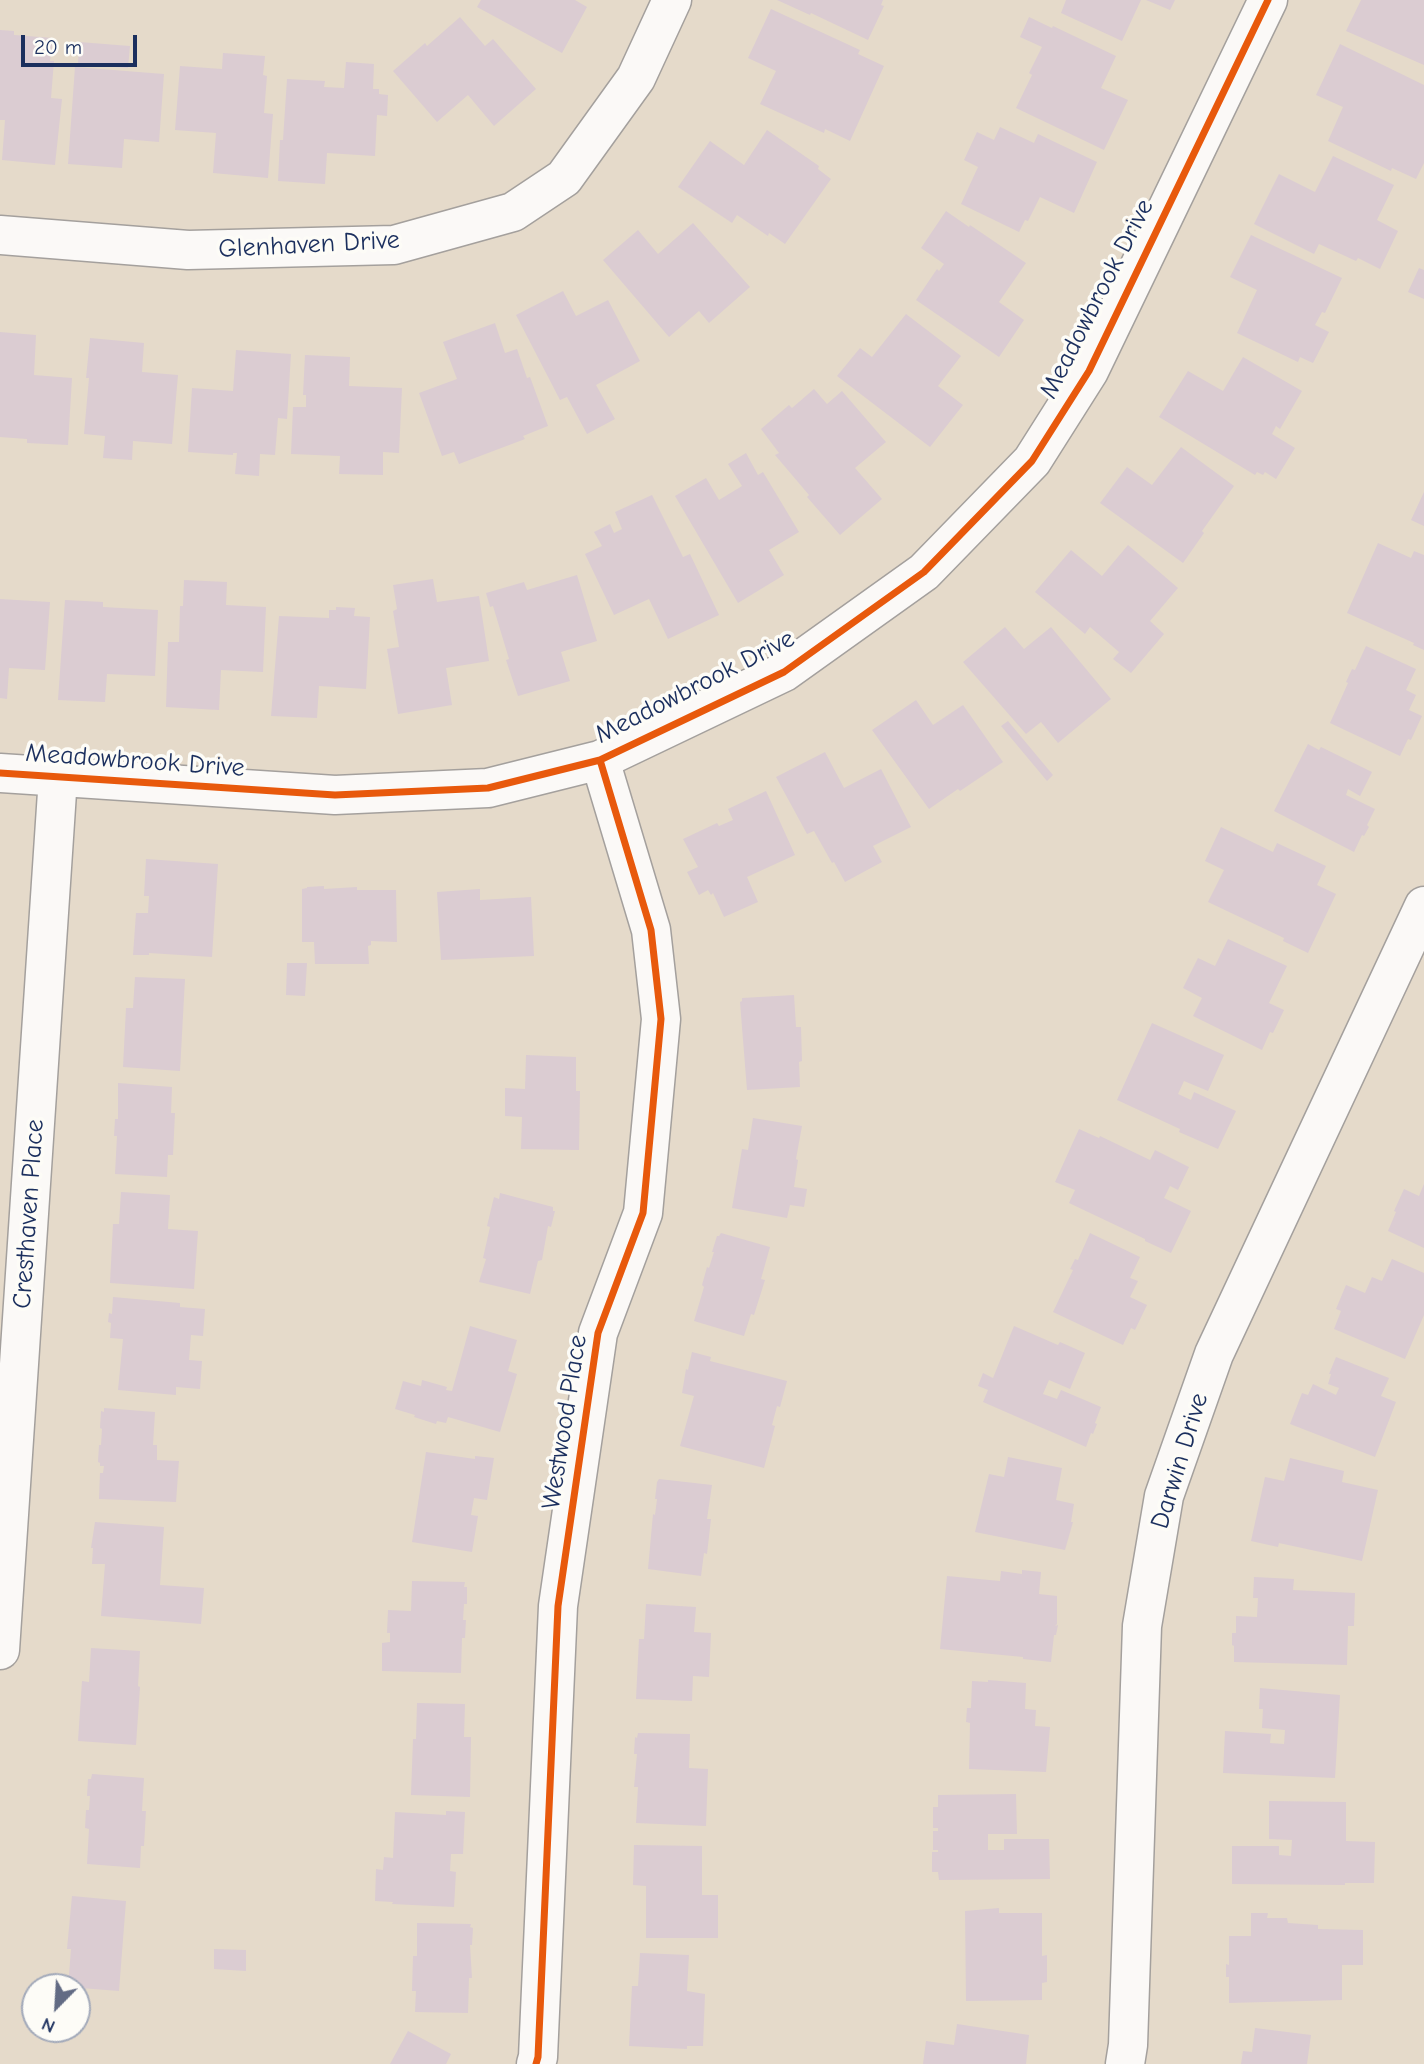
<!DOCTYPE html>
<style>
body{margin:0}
#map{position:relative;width:1424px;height:2064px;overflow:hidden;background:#e5daca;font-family:"Comic Neue",sans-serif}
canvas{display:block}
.north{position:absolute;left:21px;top:1973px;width:70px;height:70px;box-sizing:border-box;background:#fdfcf7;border:2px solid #a3aaba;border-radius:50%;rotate:204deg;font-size:19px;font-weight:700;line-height:28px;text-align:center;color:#1b2f5e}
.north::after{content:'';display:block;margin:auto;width:24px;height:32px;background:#626b84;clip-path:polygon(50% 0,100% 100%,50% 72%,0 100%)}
.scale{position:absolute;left:21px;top:35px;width:116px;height:32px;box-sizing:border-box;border:4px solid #1b2f5e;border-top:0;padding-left:9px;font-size:21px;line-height:24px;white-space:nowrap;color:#1b2f5e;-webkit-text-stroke:5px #fdfcf7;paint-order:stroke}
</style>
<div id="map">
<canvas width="1424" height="2064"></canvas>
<div class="north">N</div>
<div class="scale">20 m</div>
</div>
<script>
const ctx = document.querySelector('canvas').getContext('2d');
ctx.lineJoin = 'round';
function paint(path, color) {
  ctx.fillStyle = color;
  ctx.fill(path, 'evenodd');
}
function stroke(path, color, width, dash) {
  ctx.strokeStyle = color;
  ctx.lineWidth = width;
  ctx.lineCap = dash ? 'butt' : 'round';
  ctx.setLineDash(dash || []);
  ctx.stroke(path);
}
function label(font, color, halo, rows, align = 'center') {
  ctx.font = font + ' "Comic Neue",sans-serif';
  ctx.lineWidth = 7;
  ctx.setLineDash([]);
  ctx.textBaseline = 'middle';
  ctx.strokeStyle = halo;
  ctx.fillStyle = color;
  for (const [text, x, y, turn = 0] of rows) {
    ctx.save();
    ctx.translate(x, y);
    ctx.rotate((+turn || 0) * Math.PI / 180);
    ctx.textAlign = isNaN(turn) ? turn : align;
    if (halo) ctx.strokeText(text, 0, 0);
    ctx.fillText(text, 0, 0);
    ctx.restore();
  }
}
const building = new Path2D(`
 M 481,0 L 575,0 L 587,7 L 562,53 L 477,7 Z
 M 777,0 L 883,0 L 881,5 L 884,6 L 868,40 L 811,13 L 810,15 Z
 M 1066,0 L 1141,0 L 1122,41 L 1061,13 Z
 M 1146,0 L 1175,0 L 1170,10 Z
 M 1361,0 L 1424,0 L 1424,65 L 1346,31 Z
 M 771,9 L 860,50 L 858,54 L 884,66 L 850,141 L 825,129 L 824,133 L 760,104 L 776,71 L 748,58 Z
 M 460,17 L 485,46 L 493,39 L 536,89 L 494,126 L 468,95 L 437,122 L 393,71 L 425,43 L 427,46 Z
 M 1029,17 L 1052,28 L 1053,26 L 1116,56 L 1101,88 L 1128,100 L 1104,150 L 1016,108 L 1032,75 L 1029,73 L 1042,47 L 1020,37 Z
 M 0,30 L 14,31 L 14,35 L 53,38 L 50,61 L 54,61 L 51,98 L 62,99 L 55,165 L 2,160 L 5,120 L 0,120 Z
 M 79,42 L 130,46 L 128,68 L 78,64 Z
 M 1340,44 L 1424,85 L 1424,163 L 1416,179 L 1392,168 L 1391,171 L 1328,141 L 1343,107 L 1316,95 Z
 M 223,53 L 265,56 L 263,75 L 267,76 L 264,113 L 273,114 L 268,178 L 213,173 L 216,133 L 175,130 L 180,66 L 222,69 Z
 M 346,62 L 374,64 L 373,89 L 379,89 L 379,94 L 388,95 L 387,116 L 377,115 L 375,156 L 327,153 L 325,184 L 278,181 L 280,140 L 283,140 L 287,79 L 325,81 L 324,87 L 344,88 Z
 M 75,67 L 164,74 L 159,142 L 124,139 L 122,168 L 68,164 Z
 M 1000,127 L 1034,143 L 1038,134 L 1097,162 L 1074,213 L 1040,197 L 1028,221 L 1025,220 L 1019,232 L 961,204 L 978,167 L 964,160 L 977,132 L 994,140 Z
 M 767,130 L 819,166 L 818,169 L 831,179 L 785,244 L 769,233 L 768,236 L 737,215 L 732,223 L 678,187 L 710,141 L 744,165 Z
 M 1333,156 L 1394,185 L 1377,220 L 1398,231 L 1380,269 L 1358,258 L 1356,261 L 1319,244 L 1314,254 L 1254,224 L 1279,174 L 1315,192 Z
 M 946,211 L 969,227 L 970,225 L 1026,263 L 999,302 L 1024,320 L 999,357 L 916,300 L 937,269 L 939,271 L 944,264 L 921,248 Z
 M 693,223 L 750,287 L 709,323 L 699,311 L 669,337 L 603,260 L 638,230 L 658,254 Z
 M 1251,235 L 1342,278 L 1325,313 L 1322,312 L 1315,325 L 1329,332 L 1313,363 L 1300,357 L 1298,362 L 1237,333 L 1257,290 L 1230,277 Z
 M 1419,268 L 1424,270 L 1424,299 L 1408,292 Z
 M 563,291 L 576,316 L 608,300 L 640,361 L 596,385 L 615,419 L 587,434 L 567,397 L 560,400 L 516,315 Z
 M 906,314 L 961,356 L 938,386 L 963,405 L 930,447 L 837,376 L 860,348 L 872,357 Z
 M 495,323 L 505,353 L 517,349 L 527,378 L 530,377 L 548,426 L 523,436 L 525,439 L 459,464 L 454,452 L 442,456 L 419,393 L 457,379 L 443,342 Z
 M 0,332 L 36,335 L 34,375 L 72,378 L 68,445 L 27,443 L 27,439 L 0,437 Z
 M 90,338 L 144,343 L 142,372 L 178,375 L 172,444 L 133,441 L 132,460 L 103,458 L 105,436 L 84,434 L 89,378 L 86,378 Z
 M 236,350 L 291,354 L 287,419 L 278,418 L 275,455 L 260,454 L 259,476 L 235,474 L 237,453 L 233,453 L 233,455 L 188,452 L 192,388 L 233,391 Z
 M 305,355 L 350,357 L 349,386 L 402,388 L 399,453 L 383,452 L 383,475 L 339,474 L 340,456 L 291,454 L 293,407 L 306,407 L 306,395 L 303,395 Z
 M 1243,357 L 1302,391 L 1280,429 L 1276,426 L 1272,434 L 1295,448 L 1276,479 L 1265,472 L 1263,475 L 1257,472 L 1255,475 L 1159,417 L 1188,371 L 1223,391 Z
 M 814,389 L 827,404 L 842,391 L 886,442 L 855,468 L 882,499 L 840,535 L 807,497 L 809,495 L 775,455 L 779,453 L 761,429 L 789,405 L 792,408 Z
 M 1181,447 L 1234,486 L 1202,531 L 1204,533 L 1183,563 L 1100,503 L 1127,467 L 1152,485 Z
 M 746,453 L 758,475 L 763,472 L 799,532 L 769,550 L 784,575 L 738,603 L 675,496 L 706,478 L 719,500 L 742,486 L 728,464 Z
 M 1424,492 L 1424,526 L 1411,520 Z
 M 652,495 L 683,557 L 690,554 L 719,615 L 668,639 L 649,599 L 614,615 L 585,554 L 602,546 L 594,532 L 610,524 L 614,533 L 622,529 L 615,512 Z
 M 1378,543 L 1411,558 L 1414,551 L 1424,555 L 1424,650 L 1413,645 L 1414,643 L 1347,613 Z
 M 1128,545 L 1178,588 L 1150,621 L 1164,634 L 1131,673 L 1113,659 L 1119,652 L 1090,627 L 1085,634 L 1035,592 L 1071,550 L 1102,576 Z
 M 577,575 L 597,641 L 561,652 L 570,681 L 518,696 L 506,660 L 509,659 L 493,606 L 490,607 L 486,593 L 524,582 L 527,590 Z
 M 433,579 L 437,602 L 479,596 L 489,661 L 446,668 L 452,705 L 398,714 L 387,649 L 399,647 L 393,611 L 397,609 L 393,585 Z
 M 184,580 L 227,582 L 226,605 L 266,607 L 263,672 L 221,670 L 219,710 L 166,707 L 168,642 L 179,642 L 180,606 L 183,606 Z
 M 0,599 L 50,602 L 45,670 L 9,668 L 7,699 L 0,698 Z
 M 65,600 L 103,602 L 103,607 L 158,610 L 155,676 L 107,674 L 105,702 L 58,700 Z
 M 336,607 L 355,608 L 354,616 L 370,617 L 366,689 L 319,686 L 317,718 L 271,716 L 279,616 L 329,618 L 329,610 L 336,610 Z
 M 1005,627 L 1024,649 L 1051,627 L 1111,699 L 1058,743 L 1041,722 L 1026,734 L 963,662 Z
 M 1366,646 L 1416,669 L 1406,690 L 1416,695 L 1409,710 L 1422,716 L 1411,740 L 1408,739 L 1400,756 L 1330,723 L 1348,683 L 1346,682 L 1352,669 L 1355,670 Z
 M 916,700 L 933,725 L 963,705 L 1003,762 L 960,791 L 958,789 L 929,809 L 872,730 Z
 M 1008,721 L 1053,775 L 1047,781 L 1001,726 Z
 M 1308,744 L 1319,750 L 1321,747 L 1372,772 L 1360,796 L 1348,789 L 1346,795 L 1375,809 L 1367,825 L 1369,827 L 1364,836 L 1362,835 L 1354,852 L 1274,811 Z
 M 825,752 L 844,788 L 881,769 L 911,827 L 873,846 L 882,862 L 845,882 L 834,862 L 832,863 L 814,831 L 807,834 L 776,777 Z
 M 766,791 L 795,855 L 747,877 L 758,902 L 724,917 L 713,893 L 711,895 L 708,890 L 699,895 L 687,872 L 698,867 L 683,839 L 717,823 L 719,826 L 733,820 L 728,809 Z
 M 1221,827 L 1273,852 L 1277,843 L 1326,866 L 1317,885 L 1336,894 L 1308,953 L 1283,941 L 1284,938 L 1208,902 L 1224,870 L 1205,861 Z
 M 146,859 L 218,864 L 212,957 L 149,953 L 149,955 L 133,955 L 136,913 L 148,913 L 149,896 L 144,896 Z
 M 324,886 L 324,889 L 357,887 L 357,890 L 396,890 L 397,942 L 371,941 L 371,945 L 368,946 L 369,964 L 315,964 L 314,942 L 302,942 L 302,889 L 307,888 L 307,887 Z
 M 480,889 L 480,900 L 531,897 L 534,956 L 441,960 L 437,892 Z
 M 1228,939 L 1287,966 L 1269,1003 L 1284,1010 L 1273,1033 L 1270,1032 L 1262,1050 L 1193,1016 L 1202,998 L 1183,988 L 1198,958 L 1215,966 Z
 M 287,963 L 307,963 L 305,996 L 286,995 Z
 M 135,977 L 185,979 L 180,1071 L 123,1067 L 126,1008 L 133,1008 Z
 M 794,995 L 796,1027 L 801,1027 L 802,1061 L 799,1062 L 800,1087 L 747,1090 L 740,1002 L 742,1001 L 742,998 Z
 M 1152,1023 L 1224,1055 L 1208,1091 L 1184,1081 L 1178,1094 L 1191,1100 L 1194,1092 L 1236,1111 L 1218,1149 L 1179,1132 L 1180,1129 L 1117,1100 Z
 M 526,1055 L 576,1057 L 576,1091 L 580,1091 L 579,1150 L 521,1149 L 522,1117 L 505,1116 L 505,1088 L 525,1089 Z
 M 118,1083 L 172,1087 L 171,1113 L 175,1113 L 173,1155 L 168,1155 L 167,1177 L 115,1174 L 117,1136 L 114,1136 L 115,1119 L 118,1119 Z
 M 753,1118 L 802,1126 L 796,1159 L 798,1160 L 794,1187 L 807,1189 L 804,1207 L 790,1205 L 787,1218 L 732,1208 L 742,1149 L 748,1150 Z
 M 1079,1129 L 1099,1138 L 1100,1136 L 1150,1160 L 1155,1150 L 1189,1167 L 1178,1190 L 1170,1186 L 1164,1198 L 1191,1211 L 1171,1253 L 1145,1241 L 1145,1239 L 1069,1203 L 1075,1190 L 1055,1182 Z
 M 1424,1184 L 1424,1248 L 1388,1231 L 1396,1212 L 1394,1211 L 1404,1189 L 1419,1196 Z
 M 121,1192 L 170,1195 L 168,1229 L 198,1231 L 194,1289 L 110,1283 L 113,1224 L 119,1224 Z
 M 500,1193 L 553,1207 L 553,1211 L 555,1211 L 551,1227 L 548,1226 L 542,1260 L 538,1261 L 530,1294 L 479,1282 L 486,1259 L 483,1258 L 490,1227 L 487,1226 L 494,1197 L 499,1199 Z
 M 721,1233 L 770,1247 L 761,1279 L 765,1280 L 754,1315 L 751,1314 L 744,1336 L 694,1321 L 704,1287 L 702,1285 L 707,1267 L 709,1268 L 714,1252 L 712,1252 L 717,1236 L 719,1236 Z
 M 1090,1233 L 1140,1257 L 1130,1278 L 1138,1281 L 1130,1297 L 1147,1305 L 1135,1330 L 1131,1328 L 1123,1345 L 1053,1312 L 1073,1270 L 1070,1269 L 1075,1259 L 1078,1260 Z
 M 1392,1259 L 1424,1273 L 1424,1315 L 1405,1359 L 1334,1329 L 1341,1311 L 1336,1309 L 1346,1285 L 1365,1293 L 1372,1277 L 1382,1281 Z
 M 113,1297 L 180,1303 L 180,1307 L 205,1309 L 203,1336 L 191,1335 L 189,1360 L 202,1361 L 200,1389 L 176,1387 L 176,1395 L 118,1390 L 123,1339 L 110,1338 L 111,1323 L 108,1322 L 109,1313 L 112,1314 Z
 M 470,1326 L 517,1340 L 508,1371 L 517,1374 L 500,1432 L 448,1417 L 446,1423 L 437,1421 L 436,1424 L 414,1417 L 415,1415 L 395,1409 L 403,1381 L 421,1386 L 422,1380 L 447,1387 L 446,1390 L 452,1391 Z
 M 1014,1326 L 1058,1345 L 1060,1342 L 1085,1353 L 1070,1389 L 1049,1380 L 1043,1394 L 1057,1399 L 1061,1390 L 1101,1407 L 1095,1423 L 1097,1424 L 1093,1434 L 1091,1433 L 1086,1447 L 983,1402 L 988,1390 L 978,1386 L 983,1373 L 993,1378 Z
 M 692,1352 L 711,1357 L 710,1361 L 787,1381 L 780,1407 L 777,1406 L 772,1425 L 775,1426 L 764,1468 L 680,1446 L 694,1396 L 682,1393 L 686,1369 L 688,1370 Z
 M 1336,1357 L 1389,1378 L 1381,1396 L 1396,1402 L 1375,1457 L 1290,1424 L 1302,1393 L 1308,1395 L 1313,1384 L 1336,1395 L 1339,1388 L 1328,1384 L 1331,1374 L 1329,1374 Z
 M 104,1408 L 155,1412 L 153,1445 L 157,1445 L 157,1460 L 179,1461 L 176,1502 L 99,1499 L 100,1473 L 103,1473 L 104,1466 L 100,1466 L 100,1463 L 98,1462 L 99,1445 L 101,1445 L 102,1429 L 100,1428 L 101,1411 L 104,1412 Z
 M 426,1452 L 475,1459 L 475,1456 L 494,1458 L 487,1500 L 474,1498 L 471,1515 L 478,1516 L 472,1552 L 412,1542 Z
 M 1008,1457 L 1062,1468 L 1056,1500 L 1074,1504 L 1071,1522 L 1073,1522 L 1065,1550 L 975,1532 L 989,1474 L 1004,1477 Z
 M 1290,1458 L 1344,1471 L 1342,1482 L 1378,1490 L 1362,1561 L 1279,1543 L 1278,1547 L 1251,1541 L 1265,1477 L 1284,1481 Z
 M 659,1479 L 712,1485 L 707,1519 L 711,1519 L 707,1554 L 704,1553 L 701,1576 L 648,1569 L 653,1514 L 655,1515 L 657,1499 L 655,1499 L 657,1482 Z
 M 95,1522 L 164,1527 L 160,1585 L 204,1588 L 201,1624 L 101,1616 L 105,1564 L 92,1564 L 93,1548 L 91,1548 Z
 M 1022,1570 L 1041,1572 L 1039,1594 L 1057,1596 L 1057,1624 L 1055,1626 L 1058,1625 L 1056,1635 L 1054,1635 L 1051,1662 L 1023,1659 L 1023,1657 L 940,1649 L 947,1576 L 1000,1581 L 1001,1571 L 1022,1574 Z
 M 1254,1577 L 1294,1579 L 1293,1590 L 1355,1593 L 1354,1626 L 1348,1626 L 1347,1665 L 1234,1662 L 1234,1646 L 1232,1645 L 1232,1633 L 1236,1633 L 1236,1616 L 1257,1617 L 1258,1598 L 1253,1598 Z
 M 412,1581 L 465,1582 L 464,1587 L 467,1587 L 467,1604 L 464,1604 L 463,1620 L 466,1620 L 465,1638 L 462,1638 L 461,1673 L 382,1671 L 382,1643 L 390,1642 L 390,1633 L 387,1633 L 388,1610 L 411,1611 Z
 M 646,1604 L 696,1607 L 694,1632 L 711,1633 L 709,1677 L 693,1676 L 692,1701 L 636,1699 L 639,1639 L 644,1639 Z
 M 91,1648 L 140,1651 L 138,1686 L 140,1687 L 136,1745 L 78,1741 L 82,1681 L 89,1682 Z
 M 988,1680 L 1026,1683 L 1025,1709 L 1036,1710 L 1035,1726 L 1050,1727 L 1046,1772 L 969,1769 L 970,1723 L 966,1722 L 967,1708 L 971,1708 L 972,1681 L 988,1682 Z
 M 1260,1688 L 1340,1695 L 1335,1778 L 1223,1773 L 1225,1731 L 1271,1734 L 1270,1743 L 1284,1744 L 1285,1730 L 1262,1728 L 1263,1709 L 1259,1709 Z
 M 417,1703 L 465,1704 L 464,1737 L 471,1737 L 470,1797 L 411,1795 L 413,1739 L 416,1739 Z
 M 638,1733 L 690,1734 L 689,1768 L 708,1769 L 706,1826 L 636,1823 L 638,1787 L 634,1787 L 637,1754 L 634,1754 L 635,1737 L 637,1738 Z
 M 92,1774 L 144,1778 L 142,1811 L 146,1811 L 144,1846 L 141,1846 L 140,1868 L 87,1864 L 89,1829 L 85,1828 L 86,1810 L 89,1810 L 90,1796 L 87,1796 L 88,1779 L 91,1779 Z
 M 1016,1794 L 1017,1834 L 988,1834 L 988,1850 L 1004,1850 L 1004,1839 L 1049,1839 L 1050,1879 L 939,1880 L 938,1872 L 932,1872 L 932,1852 L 938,1852 L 938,1850 L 933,1850 L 933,1831 L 938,1831 L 938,1828 L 933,1828 L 933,1807 L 938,1807 L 938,1795 Z
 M 1269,1801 L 1346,1802 L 1346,1841 L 1375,1842 L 1374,1883 L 1345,1883 L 1345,1885 L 1232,1884 L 1232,1846 L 1279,1846 L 1279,1855 L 1291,1856 L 1292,1840 L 1269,1839 Z
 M 446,1811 L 465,1812 L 463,1854 L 451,1854 L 450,1871 L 456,1872 L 454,1907 L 392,1904 L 393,1902 L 375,1901 L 376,1869 L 383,1870 L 384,1857 L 393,1858 L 395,1812 L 446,1815 Z
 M 634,1845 L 702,1846 L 702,1895 L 718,1895 L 718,1938 L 646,1938 L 646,1886 L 633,1885 Z
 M 72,1896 L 126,1901 L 119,1991 L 68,1987 L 71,1949 L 67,1949 Z
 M 999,1908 L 999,1913 L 1042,1913 L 1042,1956 L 1047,1955 L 1047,1982 L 1042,1983 L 1042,2000 L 966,2001 L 965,1911 Z
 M 1251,1913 L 1268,1913 L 1267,1918 L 1287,1918 L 1288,1923 L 1318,1925 L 1318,1929 L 1363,1930 L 1363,1965 L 1342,1965 L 1342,2000 L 1229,2003 L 1229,1977 L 1226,1977 L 1226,1964 L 1229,1965 L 1229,1936 L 1251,1936 Z
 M 417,1923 L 471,1924 L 470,1927 L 473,1928 L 472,1945 L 470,1945 L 472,1978 L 469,1978 L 468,2013 L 415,2012 L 416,1991 L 412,1991 L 413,1956 L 417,1956 Z
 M 214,1949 L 246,1950 L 246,1971 L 214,1969 Z
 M 640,1953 L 689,1955 L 687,1991 L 705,1994 L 703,2046 L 687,2046 L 687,2049 L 629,2046 L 632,1986 L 638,1986 Z
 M 957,2024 L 1029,2035 L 1026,2064 L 923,2064 L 926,2041 L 954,2045 Z
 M 1255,2028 L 1311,2035 L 1307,2064 L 1241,2064 L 1243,2051 L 1252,2052 Z
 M 408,2031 L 451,2054 L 446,2064 L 390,2064 Z`);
const minor = new Path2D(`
 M 0,235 L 188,250 L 394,245 L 513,212 L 564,178 L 636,78 L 672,0
 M 0,773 L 335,795 L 488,788 L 600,760 L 784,672 L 924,572 L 1032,461 L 1089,371 L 1268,0
 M 0,1650 L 58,777
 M 536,2064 L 538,2057 L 558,1606 L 598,1333 L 643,1213 L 661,1019 L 651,930 L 600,760
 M 1125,2064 L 1128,2045 L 1142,1626 L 1164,1496 L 1214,1354 L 1424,906`);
const cycleway = new Path2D(`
 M 0,773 L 335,795 L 488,788 L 600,760 L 784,672 L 924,572 L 1032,461 L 1089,371 L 1268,0
 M 536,2064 L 538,2057 L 558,1606 L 598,1333 L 643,1213 L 661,1019 L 651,930 L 600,760`);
const streetNames = [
 ["Glenhaven Drive",309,245,-3],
 ["Meadowbrook Drive",1097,299,-63],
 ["Meadowbrook Drive",695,687,-27],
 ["Meadowbrook Drive",135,761,4],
 ["Cresthaven Place",29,1214,-86],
 ["Westwood Place",565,1422,-81],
 ["Darwin Drive",1180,1461,-73]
];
paint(building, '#dbccd2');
stroke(minor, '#a4a09d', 41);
stroke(minor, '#fbf9f7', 38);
stroke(cycleway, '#e8590c', 7);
label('26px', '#1b2f5e', '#fdfcf7', streetNames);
</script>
